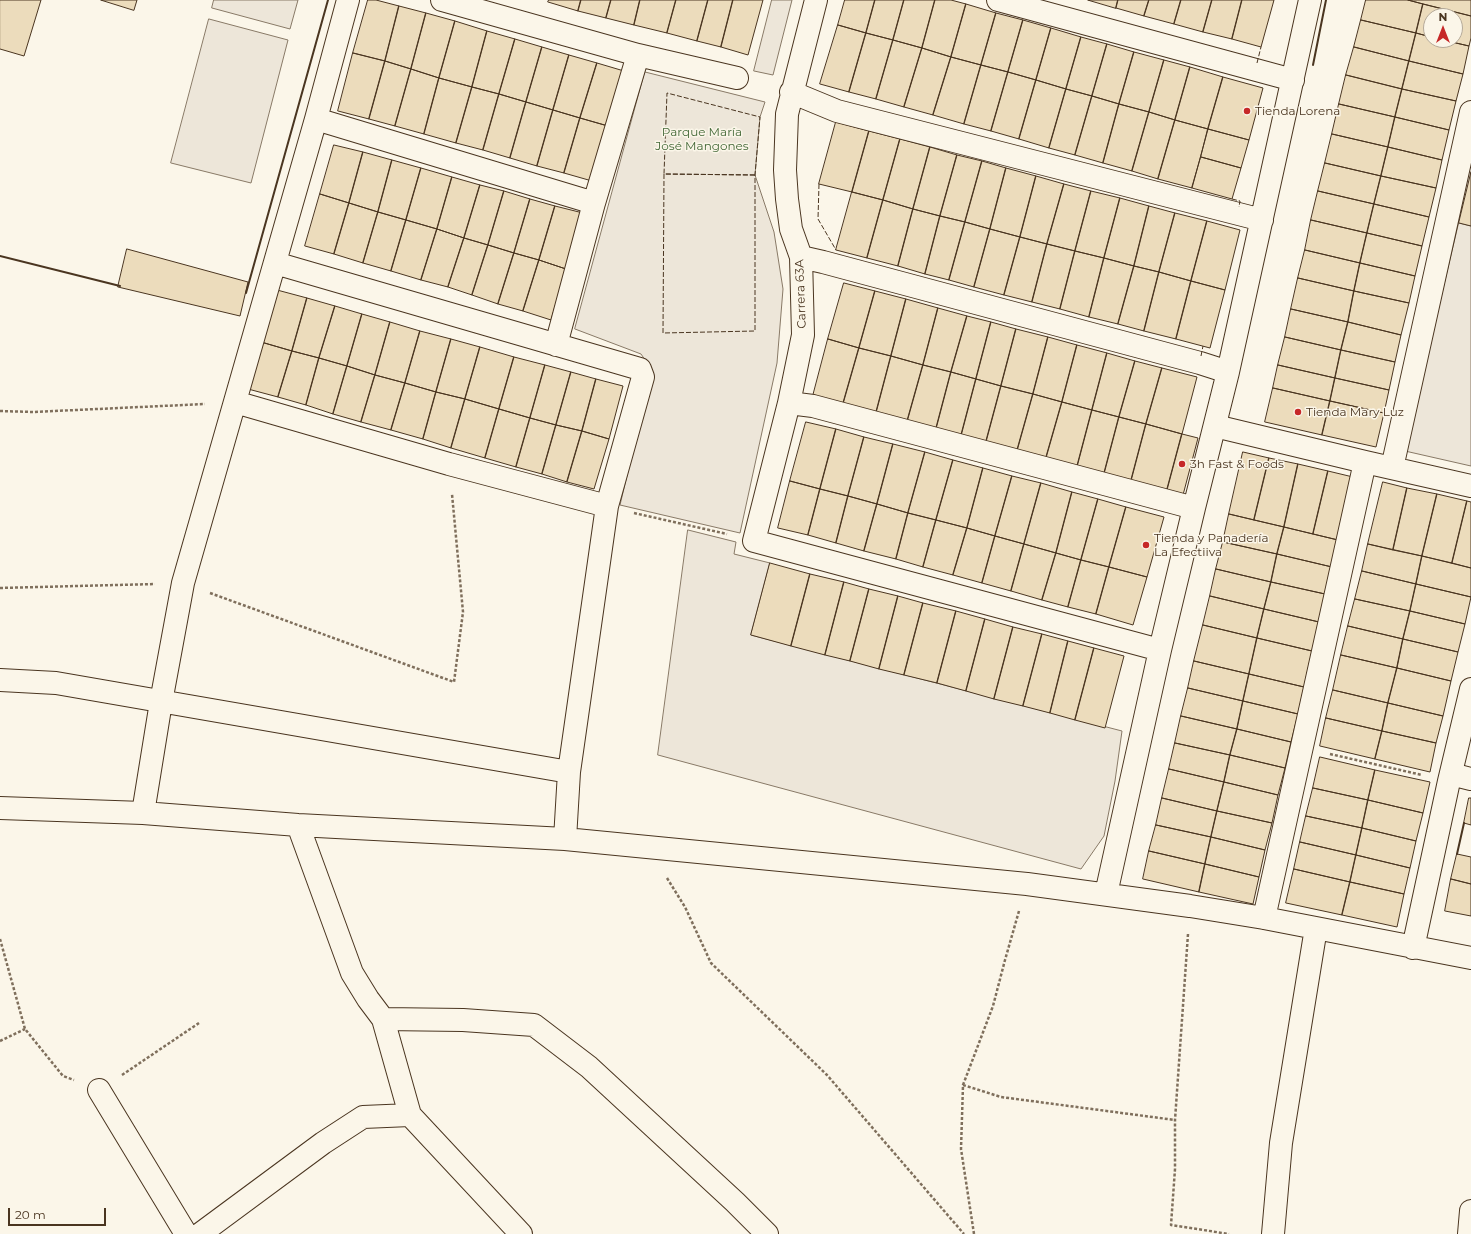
<!DOCTYPE html>
<meta charset="utf-8">
<style>
body{margin:0}
#map{position:relative;width:1471px;height:1234px;overflow:hidden;background:#fbf6e9;font-family:Montserrat,sans-serif}
canvas{display:block}
.north{position:absolute;left:1423px;top:8px;width:40px;height:40px;box-sizing:border-box;background:#fbf6e9;border:1px solid #b4a999;border-radius:50%;rotate:0deg;font-size:11px;font-weight:700;line-height:16px;text-align:center;color:#4a3520}
.north::after{content:'';display:block;margin:auto;width:14px;height:18px;background:#c62828;clip-path:polygon(50% 0,100% 100%,50% 72%,0 100%)}
.scale{position:absolute;left:8px;top:1208px;width:98px;height:18px;box-sizing:border-box;border:2px solid #4a3520;border-top:0;padding-left:5px;font-size:12px;line-height:14px;white-space:nowrap;color:#4a3520;-webkit-text-stroke:3px #fbf6e9;paint-order:stroke}
</style>
<div id="map">
<canvas width="1471" height="1234"></canvas>
<div class="north">N</div>
<div class="scale">20 m</div>
</div>
<script>
const ctx = document.querySelector('canvas').getContext('2d');
ctx.lineJoin = 'round';
function paint(path, color) {
  ctx.fillStyle = color;
  ctx.fill(path, 'evenodd');
}
function stroke(path, color, width, dash) {
  ctx.strokeStyle = color;
  ctx.lineWidth = width;
  ctx.lineCap = dash ? 'butt' : 'round';
  ctx.setLineDash(dash || []);
  ctx.stroke(path);
}
function label(font, color, halo, rows, align = 'center') {
  ctx.font = font + ' Montserrat,sans-serif';
  ctx.lineWidth = 3;
  ctx.setLineDash([]);
  ctx.textBaseline = 'middle';
  ctx.strokeStyle = halo;
  ctx.fillStyle = color;
  for (const [text, x, y, turn = 0] of rows) {
    ctx.save();
    ctx.translate(x, y);
    ctx.rotate((+turn || 0) * Math.PI / 180);
    ctx.textAlign = isNaN(turn) ? turn : align;
    if (halo) ctx.strokeText(text, 0, 0);
    ctx.fillText(text, 0, 0);
    ctx.restore();
  }
}
const green = new Path2D(`
 M 214,0 L 298,0 L 290,29 L 212,8 Z
 M 772,0 L 792,0 L 773,75 L 754,71 Z
 M 209,19 L 288,40 L 251,183 L 171,163 Z
 M 645,72 L 765,102 L 760,117 L 755,175 L 774,232 L 783,289 L 777,363 L 740,533 L 620,505 L 652,370 L 641,354 L 575,329 Z
 M 1459,223 L 1471,226 L 1471,466 L 1405,451 Z
 M 688,530 L 736,542 L 734,554 L 770,563 L 751,635 L 1122,731 L 1115,781 L 1104,836 L 1081,869 L 658,755 Z`);
const building = new Path2D(`
 M 0,0 L 41,0 L 24,56 L 0,49 Z
 M 101,0 L 137,0 L 134,10 Z
 M 368,0 L 376,0 L 399,6 L 385,61 L 353,53 Z
 M 549,0 L 581,0 L 578,11 L 548,2 Z
 M 581,0 L 611,0 L 606,18 L 578,11 Z
 M 611,0 L 640,0 L 634,25 L 606,18 Z
 M 640,0 L 676,0 L 667,33 L 634,25 Z
 M 676,0 L 708,0 L 697,41 L 667,33 Z
 M 708,0 L 733,0 L 721,47 L 697,41 Z
 M 733,0 L 763,0 L 748,55 L 721,47 Z
 M 845,0 L 875,0 L 866,33 L 838,25 Z
 M 875,0 L 904,0 L 893,40 L 866,33 Z
 M 904,0 L 935,0 L 922,48 L 893,40 Z
 M 935,0 L 951,0 L 966,4 L 951,57 L 922,48 Z
 M 1088,0 L 1118,0 L 1116,8 Z
 M 1118,0 L 1149,0 L 1144,16 L 1116,8 Z
 M 1149,0 L 1181,0 L 1174,24 L 1144,16 Z
 M 1181,0 L 1212,0 L 1203,32 L 1174,24 Z
 M 1212,0 L 1242,0 L 1232,39 L 1203,32 Z
 M 1242,0 L 1274,0 L 1261,47 L 1232,39 Z
 M 1366,0 L 1408,0 L 1423,4 L 1416,33 L 1361,20 Z
 M 1408,0 L 1471,0 L 1471,16 L 1423,4 Z
 M 966,4 L 996,13 L 981,65 L 951,57 Z
 M 1423,4 L 1471,16 L 1471,38 L 1469,46 L 1443,40 L 1455,40 L 1455,16 L 1431,16 L 1431,37 L 1416,33 Z
 M 399,6 L 426,13 L 411,69 L 385,61 Z
 M 426,13 L 455,21 L 439,78 L 411,69 Z
 M 996,13 L 1023,20 L 1008,72 L 981,65 Z
 M 1023,20 L 1051,28 L 1036,80 L 1008,72 Z
 M 1361,20 L 1416,33 L 1409,61 L 1354,47 Z
 M 455,21 L 487,31 L 472,87 L 439,78 Z
 M 838,25 L 866,33 L 849,92 L 820,84 Z
 M 1051,28 L 1081,37 L 1066,89 L 1036,80 Z
 M 487,31 L 515,39 L 499,94 L 472,87 Z
 M 866,33 L 893,40 L 876,99 L 849,92 Z
 M 1416,33 L 1431,37 L 1431,40 L 1443,40 L 1469,46 L 1463,74 L 1409,61 Z
 M 1081,37 L 1107,44 L 1092,96 L 1066,89 Z
 M 515,39 L 542,47 L 526,102 L 499,94 Z
 M 893,40 L 922,48 L 904,107 L 876,99 Z
 M 1107,44 L 1134,52 L 1119,104 L 1092,96 Z
 M 542,47 L 569,55 L 553,110 L 526,102 Z
 M 1354,47 L 1409,61 L 1402,89 L 1346,75 Z
 M 922,48 L 951,57 L 933,115 L 904,107 Z
 M 1134,52 L 1164,60 L 1149,112 L 1119,104 Z
 M 353,53 L 385,61 L 369,119 L 338,111 Z
 M 569,55 L 597,63 L 580,118 L 553,110 Z
 M 951,57 L 981,65 L 964,124 L 933,115 Z
 M 1164,60 L 1190,67 L 1175,120 L 1149,112 Z
 M 385,61 L 411,69 L 395,126 L 369,119 Z
 M 1409,61 L 1463,74 L 1456,101 L 1402,89 Z
 M 597,63 L 624,71 L 608,126 L 580,118 Z
 M 981,65 L 1008,72 L 991,131 L 964,124 Z
 M 1190,67 L 1223,77 L 1208,129 L 1175,120 Z
 M 411,69 L 439,78 L 424,134 L 395,126 Z
 M 1008,72 L 1036,80 L 1019,139 L 991,131 Z
 M 1346,75 L 1402,89 L 1395,117 L 1339,104 Z
 M 1223,77 L 1263,88 L 1249,140 L 1208,129 Z
 M 439,78 L 472,87 L 456,143 L 424,134 Z
 M 1036,80 L 1066,89 L 1049,148 L 1019,139 Z
 M 472,87 L 499,94 L 483,150 L 456,143 Z
 M 1066,89 L 1092,96 L 1075,155 L 1049,148 Z
 M 1402,89 L 1456,101 L 1449,130 L 1395,117 Z
 M 499,94 L 526,102 L 510,158 L 483,150 Z
 M 1092,96 L 1119,104 L 1103,163 L 1075,155 Z
 M 526,102 L 553,110 L 537,166 L 510,158 Z
 M 1119,104 L 1149,112 L 1132,171 L 1103,163 Z
 M 1339,104 L 1395,117 L 1388,147 L 1332,134 Z
 M 553,110 L 580,118 L 564,173 L 537,166 Z
 M 1149,112 L 1175,120 L 1158,179 L 1132,171 Z
 M 1395,117 L 1449,130 L 1442,160 L 1388,147 Z
 M 580,118 L 608,126 L 592,181 L 564,173 Z
 M 1175,120 L 1208,129 L 1192,188 L 1158,179 Z
 M 836,122 L 869,131 L 852,192 L 819,184 Z
 M 1208,129 L 1249,140 L 1241,168 L 1201,157 Z
 M 869,131 L 900,139 L 883,200 L 852,192 Z
 M 1332,134 L 1388,147 L 1381,176 L 1325,163 Z
 M 900,139 L 930,147 L 913,209 L 883,200 Z
 M 334,145 L 363,152 L 349,203 L 320,194 Z
 M 930,147 L 957,155 L 940,216 L 913,209 Z
 M 1388,147 L 1442,160 L 1436,188 L 1381,176 Z
 M 363,152 L 392,160 L 378,212 L 349,203 Z
 M 957,155 L 982,161 L 965,222 L 940,216 Z
 M 1201,157 L 1241,168 L 1232,199 L 1192,188 Z
 M 392,160 L 421,168 L 406,220 L 378,212 Z
 M 982,161 L 1006,168 L 990,229 L 965,222 Z
 M 1325,163 L 1381,176 L 1374,204 L 1318,191 Z
 M 421,168 L 452,177 L 437,229 L 406,220 Z
 M 1006,168 L 1036,176 L 1020,237 L 990,229 Z
 M 1471,172 L 1471,226 L 1459,223 Z
 M 1036,176 L 1064,184 L 1047,244 L 1020,237 Z
 M 1381,176 L 1436,188 L 1429,217 L 1374,204 Z
 M 452,177 L 480,185 L 464,238 L 437,229 Z
 M 1064,184 L 1091,191 L 1075,251 L 1047,244 Z
 M 480,185 L 504,191 L 488,245 L 464,238 Z
 M 504,191 L 530,199 L 514,253 L 488,245 Z
 M 1091,191 L 1120,198 L 1104,258 L 1075,251 Z
 M 1318,191 L 1374,204 L 1367,233 L 1311,220 Z
 M 852,192 L 883,200 L 867,258 L 836,250 Z
 M 320,194 L 349,203 L 334,254 L 305,246 Z
 M 1120,198 L 1149,206 L 1134,266 L 1104,258 Z
 M 530,199 L 555,206 L 539,260 L 514,253 Z
 M 883,200 L 913,209 L 898,266 L 867,258 Z
 M 349,203 L 378,212 L 363,263 L 334,254 Z
 M 1374,204 L 1429,217 L 1422,246 L 1367,233 Z
 M 555,206 L 583,213 L 566,269 L 539,260 Z
 M 1149,206 L 1175,213 L 1159,272 L 1134,266 Z
 M 913,209 L 940,216 L 925,274 L 898,266 Z
 M 378,212 L 406,220 L 391,271 L 363,263 Z
 M 1175,213 L 1207,221 L 1191,281 L 1159,272 Z
 M 940,216 L 965,222 L 949,280 L 925,274 Z
 M 406,220 L 437,229 L 421,280 L 391,271 Z
 M 1311,220 L 1367,233 L 1360,263 L 1305,250 Z
 M 1207,221 L 1240,230 L 1225,290 L 1191,281 Z
 M 965,222 L 990,229 L 974,287 L 949,280 Z
 M 437,229 L 464,238 L 448,287 L 421,280 Z
 M 990,229 L 1020,237 L 1004,295 L 974,287 Z
 M 1367,233 L 1422,246 L 1415,276 L 1360,263 Z
 M 1020,237 L 1047,244 L 1032,302 L 1004,295 Z
 M 464,238 L 488,245 L 472,295 L 448,287 Z
 M 1047,244 L 1075,251 L 1060,309 L 1032,302 Z
 M 488,245 L 514,253 L 498,304 L 472,295 Z
 M 127,249 L 248,282 L 240,316 L 118,287 Z
 M 1305,250 L 1360,263 L 1354,291 L 1298,278 Z
 M 1075,251 L 1104,258 L 1089,317 L 1060,309 Z
 M 514,253 L 539,260 L 523,311 L 498,304 Z
 M 1104,258 L 1134,266 L 1118,324 L 1089,317 Z
 M 539,260 L 566,269 L 551,320 L 523,311 Z
 M 1360,263 L 1415,276 L 1409,303 L 1354,291 Z
 M 1134,266 L 1159,272 L 1144,331 L 1118,324 Z
 M 1159,272 L 1191,281 L 1176,339 L 1144,331 Z
 M 1298,278 L 1354,291 L 1348,322 L 1291,309 Z
 M 1191,281 L 1225,290 L 1210,348 L 1176,339 Z
 M 844,283 L 875,291 L 859,348 L 828,339 Z
 M 277,290 L 307,298 L 292,351 L 261,342 Z
 M 875,291 L 906,299 L 891,356 L 859,348 Z
 M 1354,291 L 1409,303 L 1401,335 L 1348,322 Z
 M 307,298 L 335,306 L 319,358 L 292,351 Z
 M 906,299 L 938,308 L 923,365 L 891,356 Z
 M 335,306 L 362,314 L 347,366 L 319,358 Z
 M 938,308 L 967,316 L 951,372 L 923,365 Z
 M 1291,309 L 1348,322 L 1341,350 L 1285,337 Z
 M 362,314 L 390,322 L 375,375 L 347,366 Z
 M 967,316 L 991,322 L 976,379 L 951,372 Z
 M 390,322 L 420,331 L 405,383 L 375,375 Z
 M 991,322 L 1016,329 L 1001,386 L 976,379 Z
 M 1348,322 L 1401,335 L 1395,362 L 1341,350 Z
 M 1016,329 L 1048,337 L 1033,394 L 1001,386 Z
 M 420,331 L 451,339 L 436,392 L 405,383 Z
 M 1048,337 L 1077,345 L 1062,402 L 1033,394 Z
 M 1285,337 L 1341,350 L 1335,378 L 1278,365 Z
 M 451,339 L 480,347 L 465,399 L 436,392 Z
 M 828,339 L 859,348 L 843,404 L 813,396 Z
 M 261,342 L 292,351 L 278,397 L 248,389 Z
 M 1077,345 L 1107,353 L 1092,410 L 1062,402 Z
 M 480,347 L 514,357 L 499,409 L 465,399 Z
 M 859,348 L 891,356 L 876,413 L 843,404 Z
 M 1341,350 L 1395,362 L 1389,390 L 1335,378 Z
 M 292,351 L 319,358 L 306,405 L 278,397 Z
 M 1107,353 L 1135,361 L 1119,417 L 1092,410 Z
 M 891,356 L 923,365 L 907,422 L 876,413 Z
 M 514,357 L 545,365 L 530,418 L 499,409 Z
 M 319,358 L 347,366 L 333,414 L 306,405 Z
 M 1135,361 L 1162,368 L 1146,424 L 1119,417 Z
 M 545,365 L 571,372 L 556,425 L 530,418 Z
 M 923,365 L 951,372 L 936,429 L 907,422 Z
 M 1278,365 L 1335,378 L 1330,401 L 1273,388 Z
 M 347,366 L 375,375 L 361,422 L 333,414 Z
 M 1162,368 L 1197,377 L 1182,434 L 1146,424 Z
 M 571,372 L 596,379 L 582,431 L 556,425 Z
 M 951,372 L 976,379 L 961,436 L 936,429 Z
 M 375,375 L 405,383 L 391,430 L 361,422 Z
 M 1335,378 L 1389,390 L 1384,413 L 1330,401 Z
 M 596,379 L 623,386 L 609,439 L 582,431 Z
 M 976,379 L 1001,386 L 986,442 L 961,436 Z
 M 405,383 L 436,392 L 423,439 L 391,430 Z
 M 1001,386 L 1033,394 L 1017,451 L 986,442 Z
 M 1273,388 L 1330,401 L 1322,435 L 1265,422 Z
 M 436,392 L 465,399 L 451,448 L 423,439 Z
 M 1033,394 L 1062,402 L 1046,458 L 1017,451 Z
 M 465,399 L 499,409 L 485,458 L 451,448 Z
 M 1330,401 L 1384,413 L 1376,447 L 1322,435 Z
 M 1062,402 L 1092,410 L 1077,467 L 1046,458 Z
 M 499,409 L 530,418 L 516,467 L 485,458 Z
 M 1092,410 L 1119,417 L 1104,474 L 1077,467 Z
 M 1119,417 L 1146,424 L 1131,481 L 1104,474 Z
 M 530,418 L 556,425 L 542,474 L 516,467 Z
 M 806,422 L 836,429 L 820,489 L 790,481 Z
 M 1146,424 L 1182,434 L 1167,490 L 1131,481 Z
 M 556,425 L 582,431 L 567,482 L 542,474 Z
 M 836,429 L 864,437 L 848,496 L 820,489 Z
 M 582,431 L 609,439 L 594,489 L 567,482 Z
 M 1182,434 L 1198,438 L 1183,495 L 1167,490 Z
 M 864,437 L 893,444 L 877,504 L 848,496 Z
 M 893,444 L 925,452 L 908,513 L 877,504 Z
 M 925,452 L 953,460 L 936,520 L 908,513 Z
 M 1243,452 L 1269,458 L 1254,520 L 1229,514 Z
 M 1269,458 L 1298,464 L 1284,527 L 1254,520 Z
 M 953,460 L 983,468 L 967,528 L 936,520 Z
 M 1298,464 L 1328,471 L 1313,534 L 1284,527 Z
 M 983,468 L 1012,476 L 995,536 L 967,528 Z
 M 1328,471 L 1353,477 L 1338,540 L 1313,534 Z
 M 1012,476 L 1041,483 L 1024,544 L 995,536 Z
 M 790,481 L 820,489 L 808,535 L 778,528 Z
 M 1383,482 L 1407,488 L 1393,550 L 1368,544 Z
 M 1041,483 L 1072,492 L 1056,553 L 1024,544 Z
 M 1407,488 L 1437,494 L 1422,556 L 1393,550 Z
 M 820,489 L 848,496 L 836,543 L 808,535 Z
 M 1072,492 L 1098,499 L 1081,560 L 1056,553 Z
 M 1437,494 L 1467,501 L 1452,563 L 1422,556 Z
 M 848,496 L 877,504 L 864,551 L 836,543 Z
 M 1098,499 L 1126,507 L 1109,567 L 1081,560 Z
 M 1467,501 L 1471,502 L 1471,568 L 1452,563 Z
 M 877,504 L 908,513 L 896,559 L 864,551 Z
 M 1126,507 L 1164,517 L 1147,577 L 1109,567 Z
 M 908,513 L 936,520 L 923,567 L 896,559 Z
 M 1229,514 L 1284,527 L 1277,554 L 1223,542 Z
 M 936,520 L 967,528 L 953,575 L 923,567 Z
 M 1284,527 L 1338,540 L 1332,567 L 1277,554 Z
 M 967,528 L 995,536 L 982,583 L 953,575 Z
 M 995,536 L 1024,544 L 1011,591 L 982,583 Z
 M 1223,542 L 1277,554 L 1271,582 L 1216,569 Z
 M 1024,544 L 1056,553 L 1042,600 L 1011,591 Z
 M 1368,544 L 1422,556 L 1416,584 L 1362,571 Z
 M 1056,553 L 1081,560 L 1068,607 L 1042,600 Z
 M 1277,554 L 1332,567 L 1325,594 L 1271,582 Z
 M 1422,556 L 1471,568 L 1471,597 L 1416,584 Z
 M 1081,560 L 1109,567 L 1096,614 L 1068,607 Z
 M 770,563 L 810,574 L 791,646 L 751,635 Z
 M 1109,567 L 1147,577 L 1133,625 L 1096,614 Z
 M 1216,569 L 1271,582 L 1264,609 L 1210,596 Z
 M 1362,571 L 1416,584 L 1410,611 L 1355,599 Z
 M 810,574 L 844,582 L 825,655 L 791,646 Z
 M 844,582 L 869,589 L 850,661 L 825,655 Z
 M 1271,582 L 1325,594 L 1319,622 L 1264,609 Z
 M 1416,584 L 1471,597 L 1465,624 L 1410,611 Z
 M 869,589 L 898,596 L 879,669 L 850,661 Z
 M 898,596 L 923,603 L 904,675 L 879,669 Z
 M 1210,596 L 1264,609 L 1257,638 L 1203,625 Z
 M 1355,599 L 1410,611 L 1403,639 L 1348,626 Z
 M 923,603 L 956,611 L 937,683 L 904,675 Z
 M 1264,609 L 1319,622 L 1312,651 L 1257,638 Z
 M 956,611 L 985,619 L 966,691 L 937,683 Z
 M 1410,611 L 1465,624 L 1458,652 L 1403,639 Z
 M 985,619 L 1013,627 L 994,699 L 966,691 Z
 M 1203,625 L 1257,638 L 1249,674 L 1194,661 Z
 M 1348,626 L 1403,639 L 1397,668 L 1341,655 Z
 M 1013,627 L 1042,634 L 1023,706 L 994,699 Z
 M 1042,634 L 1068,641 L 1050,713 L 1023,706 Z
 M 1257,638 L 1312,651 L 1304,687 L 1249,674 Z
 M 1403,639 L 1458,652 L 1451,681 L 1397,668 Z
 M 1068,641 L 1094,648 L 1075,720 L 1050,713 Z
 M 1094,648 L 1124,656 L 1105,728 L 1075,720 Z
 M 1341,655 L 1397,668 L 1388,703 L 1333,690 Z
 M 1194,661 L 1249,674 L 1243,701 L 1188,688 Z
 M 1397,668 L 1451,681 L 1443,716 L 1388,703 Z
 M 1249,674 L 1304,687 L 1298,714 L 1243,701 Z
 M 1188,688 L 1243,701 L 1237,729 L 1181,716 Z
 M 1333,690 L 1388,703 L 1382,731 L 1326,718 Z
 M 1243,701 L 1298,714 L 1291,742 L 1237,729 Z
 M 1388,703 L 1443,716 L 1436,743 L 1382,731 Z
 M 1181,716 L 1237,729 L 1230,755 L 1175,743 Z
 M 1326,718 L 1382,731 L 1375,759 L 1320,746 Z
 M 1237,729 L 1291,742 L 1285,768 L 1230,755 Z
 M 1382,731 L 1436,743 L 1430,772 L 1375,759 Z
 M 1175,743 L 1230,755 L 1224,782 L 1169,769 Z
 M 1230,755 L 1285,768 L 1278,795 L 1224,782 Z
 M 1320,757 L 1375,770 L 1368,800 L 1313,788 Z
 M 1169,769 L 1224,782 L 1217,811 L 1162,798 Z
 M 1375,770 L 1430,782 L 1423,813 L 1368,800 Z
 M 1224,782 L 1278,795 L 1272,823 L 1217,811 Z
 M 1313,788 L 1368,800 L 1362,828 L 1306,816 Z
 M 1162,798 L 1217,811 L 1211,837 L 1156,825 Z
 M 1469,798 L 1471,798 L 1471,825 L 1464,823 Z
 M 1368,800 L 1423,813 L 1416,841 L 1362,828 Z
 M 1217,811 L 1272,823 L 1265,850 L 1211,837 Z
 M 1306,816 L 1362,828 L 1356,855 L 1300,842 Z
 M 1156,825 L 1211,837 L 1205,864 L 1149,851 Z
 M 1362,828 L 1416,841 L 1410,868 L 1356,855 Z
 M 1211,837 L 1265,850 L 1259,877 L 1205,864 Z
 M 1300,842 L 1356,855 L 1350,882 L 1294,869 Z
 M 1149,851 L 1205,864 L 1199,892 L 1143,879 Z
 M 1457,854 L 1471,857 L 1471,884 L 1451,879 Z
 M 1356,855 L 1410,868 L 1404,894 L 1350,882 Z
 M 1205,864 L 1259,877 L 1253,904 L 1199,892 Z
 M 1294,869 L 1350,882 L 1342,915 L 1286,903 Z
 M 1451,879 L 1471,884 L 1471,916 L 1445,911 Z
 M 1350,882 L 1404,894 L 1397,927 L 1342,915 Z`);
const path = new Path2D(`
 M 0,411 L 33,412 L 205,404
 M 634,513 L 727,534
 M 0,588 L 155,584
 M 210,593 L 454,682 L 463,612 L 452,494
 M 1330,754 L 1422,775
 M 667,878 L 685,907 L 711,963 L 827,1075 L 964,1234
 M 1188,934 L 1175,1120 L 1175,1169 L 1171,1225 L 1229,1234
 M 0,939 L 25,1029 L 63,1076 L 74,1080
 M 0,1041 L 25,1029
 M 122,1075 L 199,1023
 M 963,1085 L 1001,1097 L 1175,1120
 M 974,1234 L 961,1149 L 963,1085 L 993,1006 L 1005,960 L 1019,911`);
const minor = new Path2D(`
 M 442,0 L 638,55 L 737,78
 M 816,0 L 787,114 L 785,170 L 787,199 L 791,229 L 801,257 L 803,335 L 789,403 L 754,541 L 1160,650
 M 998,0 L 1293,80
 M 791,92 L 837,111 L 1262,220
 M 316,119 L 594,203
 M 801,257 L 823,262 L 1200,363 L 1228,372
 M 275,263 L 640,369 L 643,377 L 607,506 L 569,772 L 565,839
 M 556,345 L 594,203 L 638,55
 M 235,402 L 449,464 L 607,506
 M 789,403 L 813,406 L 1194,508
 M 1215,426 L 1365,462 L 1471,486
 M 1392,468 L 1471,112
 M 0,680 L 56,683 L 569,772
 M 1451,774 L 1471,779
 M 0,808 L 143,813 L 298,825 L 565,839 L 1027,884 L 1190,906 L 1264,918 L 1471,958
 M 143,813 L 161,702 L 183,583 L 316,119 L 348,0
 M 298,825 L 352,973 L 368,999 L 383,1019 L 410,1115 L 521,1234
 M 1106,894 L 1160,650 L 1194,508 L 1228,372 L 1310,0
 M 1264,918 L 1365,462
 M 1413,948 L 1449,781 L 1471,689
 M 383,1019 L 463,1020 L 534,1025 L 589,1067 L 735,1202 L 767,1234
 M 99,1090 L 186,1234
 M 200,1234 L 323,1143 L 363,1117 L 410,1115
 M 1273,1234 L 1281,1143 L 1316,928
 M 1469,1234 L 1471,1211`);
const fence = new Path2D(`
 M 1257,63 L 1261,47
 M 755,175 L 664,174 L 663,333 L 755,331 L 755,175 L 760,117 L 667,93 L 664,174 L 755,175
 M 819,184 L 818,219 L 836,250
 M 1232,199 L 1240,201 L 1239,207
 M 1201,356 L 1203,346`);
const wall = new Path2D(`
 M 1313,65 L 1326,0
 M 0,256 L 120,286
 M 246,293 L 328,0
 M 1457,854 L 1464,823`);
const markers = [
 [1247,111,4,"#c62828"],
 [1298,412,4,"#c62828"],
 [1182,464,4,"#c62828"],
 [1146,545,4,"#c62828"]
];
const poiNames = [
 ["Tienda Lorena",1255,111],
 ["Tienda Mary Luz",1306,412],
 ["3h Fast & Foods",1190,464],
 ["Tienda y Panadería",1154,538],
 ["La Efectiiva",1154,552]
];
const parkNames = [
 ["Parque María",702,132],
 ["José Mangones",702,146]
];
const streetNames = [
 ["Carrera 63A",801,294,-92]
];
paint(green, '#ede6d9');
stroke(green, '#887966', 1);
paint(building, '#ecdcbc');
stroke(building, '#4a3520', 1);
stroke(minor, '#4a3520', 24);
stroke(path, '#7f6f5c', 2.5, [3, 2]);
stroke(minor, '#fbf6e9', 22);
stroke(fence, '#4a3520', 1, [5, 2]);
stroke(wall, '#4a3520', 2);
for (const [x, y, r, color] of markers) {
  const dot = new Path2D();
  dot.arc(x, y, r, 0, 2 * Math.PI);
  ctx.fillStyle = color;
  ctx.fill(dot);
  stroke(dot, '#fbf6e9', 1.5);
}
label('12px', '#4a3520', '#fbf6e9', poiNames, 'left');
label('12px', '#436837', '#fbf6e9', parkNames);
label('12px', '#4a3520', '#fbf6e9', streetNames);
</script>
